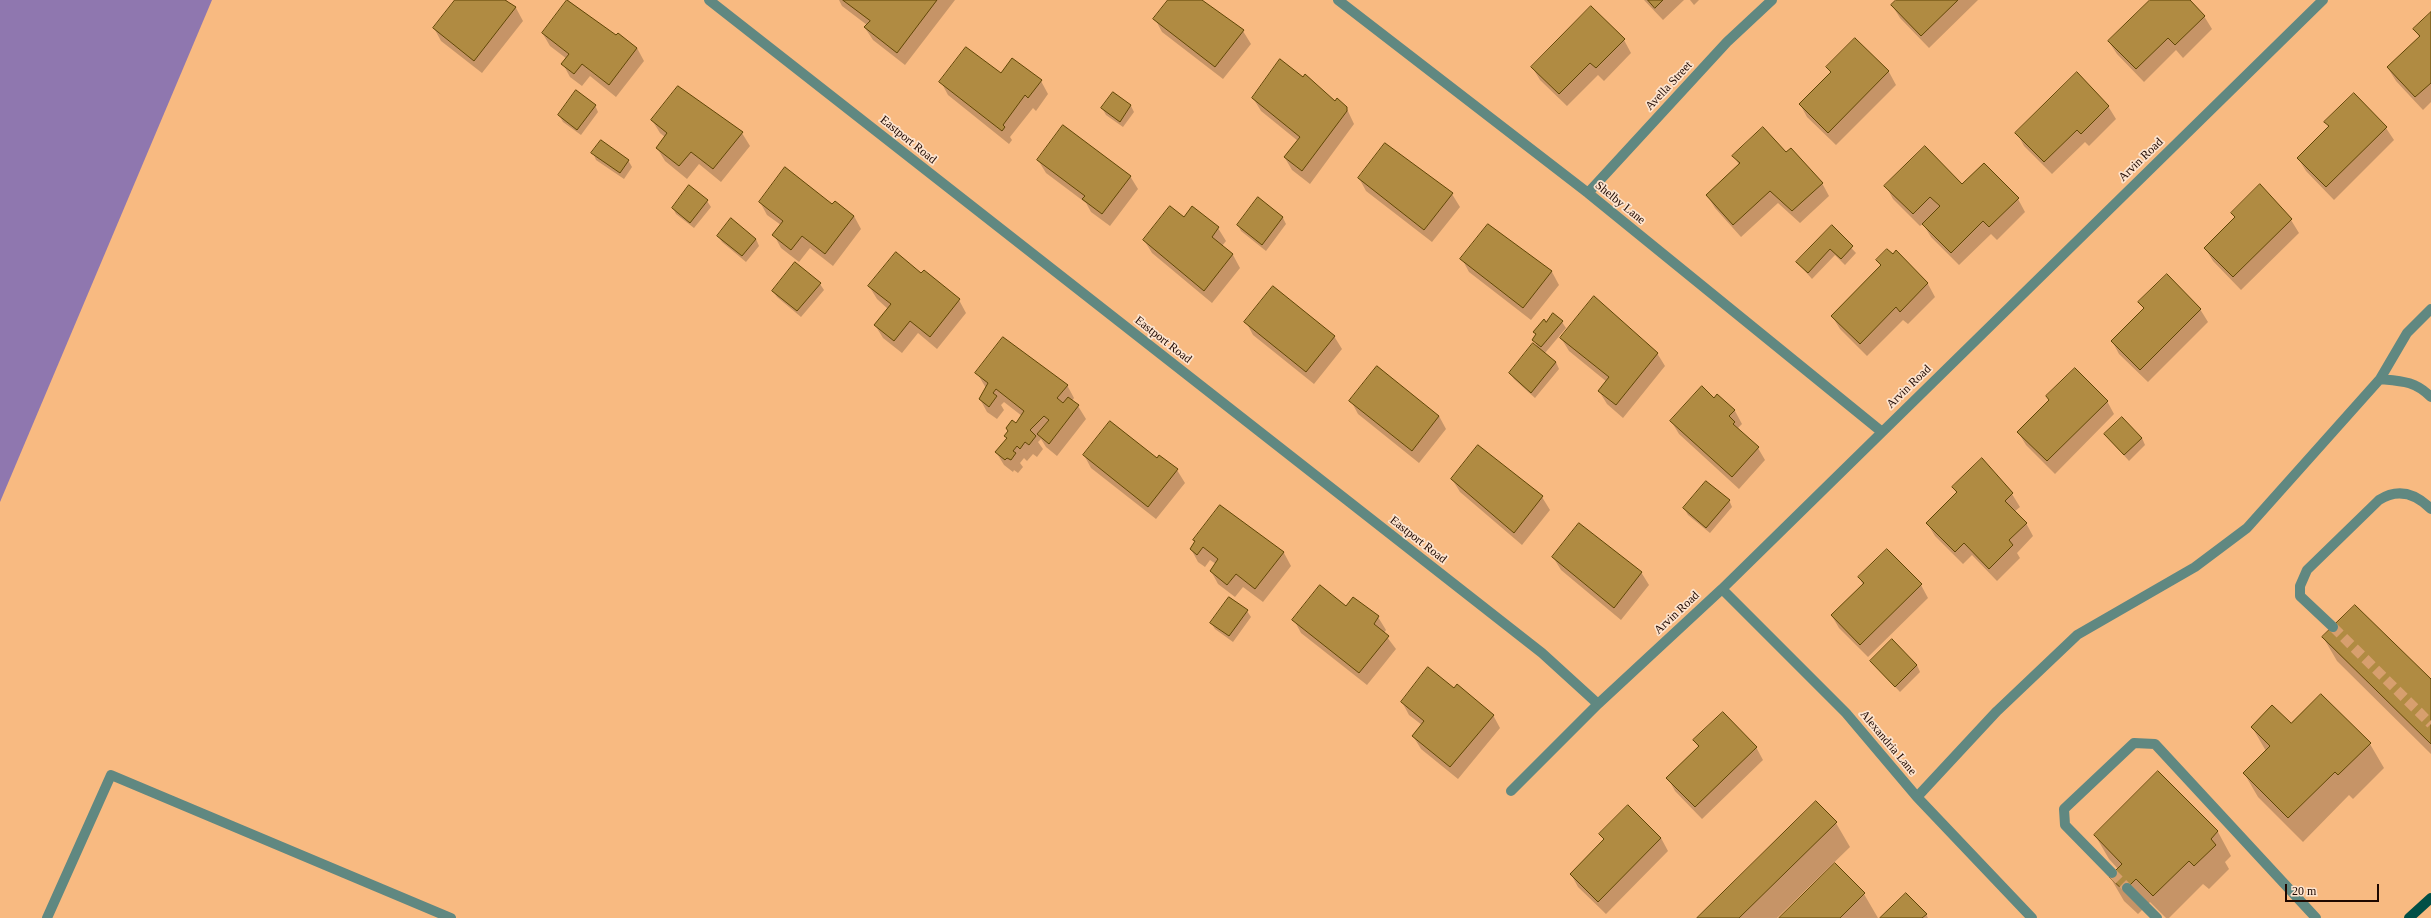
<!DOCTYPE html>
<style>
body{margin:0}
#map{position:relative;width:2431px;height:918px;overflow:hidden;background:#f8ba81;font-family:"Times New Roman",serif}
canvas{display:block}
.scale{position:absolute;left:2285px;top:884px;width:94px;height:18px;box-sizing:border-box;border:2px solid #1e0800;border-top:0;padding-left:5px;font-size:12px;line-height:14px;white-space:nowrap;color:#1e0800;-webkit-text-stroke:3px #fde3cd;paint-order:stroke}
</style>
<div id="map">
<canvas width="2431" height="918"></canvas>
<div class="scale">20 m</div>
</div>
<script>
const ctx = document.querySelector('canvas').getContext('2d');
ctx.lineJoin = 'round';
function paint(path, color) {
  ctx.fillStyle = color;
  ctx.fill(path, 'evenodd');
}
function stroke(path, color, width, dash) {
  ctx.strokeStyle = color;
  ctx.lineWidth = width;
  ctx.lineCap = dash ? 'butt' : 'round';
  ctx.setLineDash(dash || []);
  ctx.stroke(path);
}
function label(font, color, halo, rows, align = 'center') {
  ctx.font = font + ' "Times New Roman",serif';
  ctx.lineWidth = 3.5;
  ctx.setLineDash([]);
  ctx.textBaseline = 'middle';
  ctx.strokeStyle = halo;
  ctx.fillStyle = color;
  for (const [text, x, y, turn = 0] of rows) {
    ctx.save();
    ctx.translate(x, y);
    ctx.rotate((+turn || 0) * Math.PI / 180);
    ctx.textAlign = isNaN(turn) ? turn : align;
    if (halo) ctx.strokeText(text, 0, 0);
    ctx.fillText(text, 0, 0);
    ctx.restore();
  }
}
const water = new Path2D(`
 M 0,0 L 212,0 L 0,502 Z`);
const shadow = new Path2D(`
 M 456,0 L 507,0 L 506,2 L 516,8 L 523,21 L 482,73 L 441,41 L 434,28 Z
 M 568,0 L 616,37 L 637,48 L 644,61 L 616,97 L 590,76 L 582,86 L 570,77 L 563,64 L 567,59 L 550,46 L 543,34 Z
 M 839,0 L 955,0 L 905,65 L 873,40 L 865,28 L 867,25 L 842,6 Z
 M 1169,0 L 1200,0 L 1243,31 L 1251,44 L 1223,79 L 1162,32 L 1155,19 Z
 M 1644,0 L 1684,0 L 1663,20 Z
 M 1690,0 L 1699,0 L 1694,5 Z
 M 1898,0 L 1978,0 L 1929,48 L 1900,18 L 1892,5 Z
 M 2151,0 L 2188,0 L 2204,16 L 2212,29 L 2183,58 L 2176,50 L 2144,82 L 2117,54 L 2109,42 Z
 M 2431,13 L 2431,102 L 2423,110 L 2396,81 L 2388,68 L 2420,38 L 2414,29 Z
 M 1855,39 L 1889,72 L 1896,85 L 1836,145 L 1807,117 L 1800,104 L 1831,73 L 1827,67 Z
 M 1624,40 L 1631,53 L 1604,81 L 1598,75 L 1567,106 L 1540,80 L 1532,67 Z
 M 1001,75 L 1041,81 L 1048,94 L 1036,111 L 1033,108 L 1010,137 L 1012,140 L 1009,144 L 948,95 L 941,82 Z
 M 1113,93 L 1131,106 L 1134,112 L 1123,127 L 1106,115 L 1102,108 Z
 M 1253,98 L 1335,102 L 1346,107 L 1354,124 L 1310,184 L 1292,170 L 1285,158 L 1298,141 L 1261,111 Z
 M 595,105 L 598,112 L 581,135 L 563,122 L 559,115 Z
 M 2108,106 L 2116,119 L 2089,146 L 2085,142 L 2052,174 L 2024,146 L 2017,133 Z
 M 652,120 L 742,133 L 750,146 L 721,182 L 699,164 L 687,179 L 665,161 L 657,148 L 665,137 L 660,133 Z
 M 2326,122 L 2386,128 L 2394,140 L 2334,200 L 2306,171 L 2298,158 L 2329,128 Z
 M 593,153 L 628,160 L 632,167 L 624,179 L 596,160 Z
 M 1786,154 L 1822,183 L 1829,196 L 1800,223 L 1778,203 L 1741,237 L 1715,208 L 1707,195 L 1739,165 L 1734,156 Z
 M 1038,160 L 1130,176 L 1138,189 L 1110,226 L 1091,212 L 1086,203 L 1046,173 Z
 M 1359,178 L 1452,194 L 1460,207 L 1432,242 L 1366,191 Z
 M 2260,185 L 2291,220 L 2299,233 L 2241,290 L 2213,261 L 2205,248 L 2235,218 L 2232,213 Z
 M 1886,186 L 1962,186 L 2018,199 L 2025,212 L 1997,240 L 1991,234 L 1959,265 L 1931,237 L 1923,224 L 1920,226 L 1893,199 Z
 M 1258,198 L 1283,218 L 1286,224 L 1266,251 L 1241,231 L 1238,225 Z
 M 707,201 L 711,207 L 694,228 L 676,214 L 673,208 Z
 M 760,202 L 832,205 L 854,216 L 861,229 L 833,266 L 810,248 L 799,262 L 781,248 L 774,235 L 781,225 L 767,215 Z
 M 1184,218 L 1218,228 L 1226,241 L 1222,246 L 1233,255 L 1240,268 L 1212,303 L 1152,253 L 1144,240 Z
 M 1488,226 L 1552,272 L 1559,285 L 1531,320 L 1469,272 L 1462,259 Z
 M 1832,227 L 1856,253 L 1845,265 L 1835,255 L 1812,279 L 1797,262 Z
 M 718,236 L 756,239 L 759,246 L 746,262 L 722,242 Z
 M 1896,252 L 1928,284 L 1935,297 L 1908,324 L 1903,320 L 1867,356 L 1840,329 L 1832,316 L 1881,266 L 1877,260 L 1893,255 Z
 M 921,275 L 959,300 L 966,313 L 937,349 L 918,333 L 902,353 L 883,338 L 875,325 L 888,309 L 877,299 L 869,286 Z
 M 820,284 L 824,290 L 801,317 L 777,297 L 773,291 Z
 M 2140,303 L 2200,309 L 2208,322 L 2148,382 L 2119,354 L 2112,341 L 2144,309 Z
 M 1246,322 L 1334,336 L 1342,349 L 1314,384 L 1253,335 Z
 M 1562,322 L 1566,328 L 1545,353 L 1556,362 L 1559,369 L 1535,398 L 1514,379 L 1510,373 L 1538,348 L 1534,340 L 1537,336 L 1535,332 L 1546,323 Z
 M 1561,338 L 1657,353 L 1665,366 L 1623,418 L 1607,404 L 1599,391 L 1607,382 L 1569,351 Z
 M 977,373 L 1067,385 L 1074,398 L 1072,401 L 1078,406 L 1086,419 L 1057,456 L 1046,447 L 1041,439 L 1038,442 L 1043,449 L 1037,457 L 1033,454 L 1027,461 L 1024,458 L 1020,463 L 1023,467 L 1018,473 L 1014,470 L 1013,472 L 1004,465 L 996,452 L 1007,439 L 1006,436 L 1022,416 L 1004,402 L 1001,405 L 1004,410 L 997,419 L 987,412 L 980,399 L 986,388 Z
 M 1718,396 L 1735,411 L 1742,424 L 1738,428 L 1758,448 L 1765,460 L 1739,489 L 1679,434 L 1671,421 Z
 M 1351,401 L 1439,416 L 1446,429 L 1419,463 L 1358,414 Z
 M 2107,401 L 2114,414 L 2055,474 L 2026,445 L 2018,432 Z
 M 2106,435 L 2142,438 L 2145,445 L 2129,461 Z
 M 1084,455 L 1157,459 L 1177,470 L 1185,483 L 1156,519 L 1091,468 Z
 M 1982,460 L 2012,494 L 2020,507 L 2014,512 L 2026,523 L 2033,536 L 2017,553 L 2020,558 L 1997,581 L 1972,555 L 1963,564 L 1935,536 L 1927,523 L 1957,494 L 1953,487 Z
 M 1452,479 L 1542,497 L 1550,510 L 1522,545 L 1460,492 Z
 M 1729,500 L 1732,507 L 1710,533 L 1688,515 L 1684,508 Z
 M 1221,506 L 1284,553 L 1291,566 L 1263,602 L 1243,587 L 1235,597 L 1218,584 L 1211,571 L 1216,564 L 1210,560 L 1205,567 L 1198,562 L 1191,549 L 1196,542 L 1194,540 Z
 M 1553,557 L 1641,572 L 1649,585 L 1621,620 L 1561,570 Z
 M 1859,577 L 1921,585 L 1928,598 L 1868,657 L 1839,628 L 1832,616 L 1863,585 Z
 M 1229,598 L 1247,611 L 1251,617 L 1233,642 L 1215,629 L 1211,623 Z
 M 1346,607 L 1378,617 L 1386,630 L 1384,633 L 1396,649 L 1367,685 L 1301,633 L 1294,620 Z
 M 2323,637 L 2431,680 L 2431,754 L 2337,661 Z
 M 1872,662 L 1917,665 L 1920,672 L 1900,692 Z
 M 1402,702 L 1493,715 L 1500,728 L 1458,779 L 1421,749 L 1413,736 L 1422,725 L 1409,715 Z
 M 2291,725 L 2370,744 L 2384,768 L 2353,799 L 2349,795 L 2303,842 L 2258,797 L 2244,773 L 2266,751 L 2252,727 Z
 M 1694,740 L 1756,747 L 1763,760 L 1702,819 L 1675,791 L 1668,778 L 1699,748 Z
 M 2158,773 L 2218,832 L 2231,856 L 2225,862 L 2229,869 L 2209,889 L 2203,884 L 2169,918 L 2166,918 L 2150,902 L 2138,914 L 2124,901 L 2110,877 L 2118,869 L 2109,859 L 2095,835 Z
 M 1836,823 L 1850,847 L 1777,918 L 1699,918 Z
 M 1601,834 L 1661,838 L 1668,851 L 1606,914 L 1578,887 L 1571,874 L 1604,840 Z
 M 1835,864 L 1864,894 L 1878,918 L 1781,918 Z
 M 1926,914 L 1928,918 L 1882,918 Z`);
const building = new Path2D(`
 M 455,0 L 505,0 L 516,7 L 474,61 L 433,28 Z
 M 567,0 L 616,35 L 618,33 L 637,48 L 609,85 L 582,64 L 574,74 L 561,64 L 569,54 L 542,33 Z
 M 843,0 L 937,0 L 897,53 L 864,27 L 870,21 Z
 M 1168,0 L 1202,0 L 1244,30 L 1215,67 L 1153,19 Z
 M 1648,0 L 1663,0 L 1655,8 Z
 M 1896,0 L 1958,0 L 1921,36 L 1891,5 Z
 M 2150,0 L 2190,0 L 2205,16 L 2175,45 L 2168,38 L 2136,69 L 2108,41 Z
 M 1591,6 L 1625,39 L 1596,68 L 1590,63 L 1559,94 L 1531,67 Z
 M 2431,12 L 2431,83 L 2415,97 L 2387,67 L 2420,36 L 2413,29 Z
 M 1855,38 L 1889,71 L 1828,133 L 1799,104 L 1831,72 L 1826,67 Z
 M 966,47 L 1001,73 L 1012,58 L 1042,80 L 1028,98 L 1025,95 L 1003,125 L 1005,127 L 1002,131 L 939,82 Z
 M 1280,59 L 1303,77 L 1305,74 L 1335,101 L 1337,98 L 1347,107 L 1347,111 L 1302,171 L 1284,157 L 1300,137 L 1252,98 Z
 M 2077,72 L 2109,106 L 2081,134 L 2077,130 L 2044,162 L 2015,133 Z
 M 678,86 L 743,132 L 713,169 L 691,152 L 679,166 L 656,148 L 667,133 L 651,120 Z
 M 576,90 L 596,105 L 577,130 L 558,115 Z
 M 1113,92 L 1131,105 L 1120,122 L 1101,108 Z
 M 2354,93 L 2387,127 L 2326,187 L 2297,158 L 2329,126 L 2324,122 Z
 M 1063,125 L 1131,176 L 1102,214 L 1082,199 L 1085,196 L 1037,160 Z
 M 1763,127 L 1786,152 L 1791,148 L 1823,183 L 1792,211 L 1770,191 L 1733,225 L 1706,195 L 1740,163 L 1732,156 Z
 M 601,140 L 629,160 L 620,173 L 591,153 Z
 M 1385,143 L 1453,193 L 1424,230 L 1358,178 Z
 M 1925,146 L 1962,184 L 1984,163 L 2019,198 L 1989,227 L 1983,221 L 1951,253 L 1922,224 L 1940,206 L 1930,197 L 1913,214 L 1884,186 Z
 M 785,167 L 832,204 L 835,201 L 854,216 L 825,254 L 802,236 L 791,250 L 772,235 L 783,221 L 759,202 Z
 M 2260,184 L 2292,219 L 2233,277 L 2204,248 L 2235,217 L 2231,213 Z
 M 689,185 L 708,200 L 690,223 L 672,208 Z
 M 1258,197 L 1283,217 L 1262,245 L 1237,225 Z
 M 1170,206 L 1184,217 L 1192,206 L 1219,227 L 1212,237 L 1233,254 L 1204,291 L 1143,240 Z
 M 731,218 L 756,239 L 742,256 L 717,236 Z
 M 1488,224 L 1552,271 L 1523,308 L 1460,259 Z
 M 1832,225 L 1853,246 L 1841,259 L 1830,249 L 1808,273 L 1796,262 Z
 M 1887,249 L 1893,254 L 1896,250 L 1928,283 L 1900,312 L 1896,307 L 1860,344 L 1831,316 L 1881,265 L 1876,260 Z
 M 896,252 L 921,273 L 924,270 L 960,299 L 930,337 L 910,321 L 894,341 L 874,325 L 891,304 L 868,286 Z
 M 795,262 L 821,283 L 797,311 L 772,291 Z
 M 2167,274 L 2201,309 L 2140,370 L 2111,341 L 2144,308 L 2138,302 Z
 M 1273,286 L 1335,336 L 1306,372 L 1244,322 Z
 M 1594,296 L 1658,353 L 1616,405 L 1598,391 L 1609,377 L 1560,338 Z
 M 1553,313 L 1563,321 L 1541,347 L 1532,340 L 1536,334 L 1533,332 L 1544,319 L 1546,322 Z
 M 1003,337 L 1068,385 L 1057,398 L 1063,403 L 1068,397 L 1079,405 L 1049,444 L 1037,434 L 1049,420 L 1044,416 L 1030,430 L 1036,436 L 1029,445 L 1025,442 L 1020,449 L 1017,446 L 1013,451 L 1016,453 L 1011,460 L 1007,458 L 1005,460 L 995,452 L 1007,438 L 1004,436 L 1008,431 L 1006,428 L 1012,420 L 1016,423 L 1024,411 L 996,389 L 993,393 L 997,396 L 989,407 L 979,399 L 988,383 L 975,373 Z
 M 1533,343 L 1556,362 L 1531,393 L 1509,373 Z
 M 1377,366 L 1439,416 L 1412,451 L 1349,401 Z
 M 2075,368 L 2108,401 L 2047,461 L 2017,432 L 2049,400 L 2046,396 Z
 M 1702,386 L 1714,398 L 1717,394 L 1735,410 L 1729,416 L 1735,422 L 1733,424 L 1759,447 L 1732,477 L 1670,421 Z
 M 2122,417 L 2142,438 L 2124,455 L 2104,434 Z
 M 1110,421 L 1157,458 L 1159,455 L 1178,469 L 1148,507 L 1083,455 Z
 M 1478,445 L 1543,496 L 1514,533 L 1451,479 Z
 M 1982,458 L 2013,493 L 2005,501 L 2027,523 L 2009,540 L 2013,545 L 1989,569 L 1964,543 L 1955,552 L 1926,523 L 1957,492 L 1952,487 Z
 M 1706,481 L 1730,500 L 1706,528 L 1683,508 Z
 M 1220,505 L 1284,552 L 1255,589 L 1236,574 L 1227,585 L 1210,571 L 1218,559 L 1203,547 L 1197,555 L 1190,549 L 1195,541 L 1193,540 Z
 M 1579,523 L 1642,572 L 1614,608 L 1552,557 Z
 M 1887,549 L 1922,584 L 1860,645 L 1831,615 L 1864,583 L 1858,577 Z
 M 1320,585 L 1346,606 L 1353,597 L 1379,616 L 1374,624 L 1389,636 L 1359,673 L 1292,620 Z
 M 1229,597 L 1248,610 L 1229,636 L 1210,623 Z
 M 2355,605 L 2431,679 L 2431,744 L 2322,637 Z
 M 1892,639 L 1917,665 L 1895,687 L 1870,661 Z
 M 1428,667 L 1454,688 L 1457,684 L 1494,715 L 1450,767 L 1412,736 L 1424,721 L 1401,702 Z
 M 2321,694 L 2371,743 L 2338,775 L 2335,772 L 2288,818 L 2243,773 L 2270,746 L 2251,727 L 2272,705 L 2291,723 Z
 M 1723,712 L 1757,747 L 1695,807 L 1666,778 L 1699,746 L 1693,740 Z
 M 2158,771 L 2218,831 L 2211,839 L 2216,845 L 2194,866 L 2189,861 L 2153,896 L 2136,879 L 2124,891 L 2109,877 L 2122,864 L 2094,835 Z
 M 1816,801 L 1837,822 L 1739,918 L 1697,918 Z
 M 1628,805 L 1661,838 L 1598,902 L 1570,874 L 1604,839 L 1599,834 Z
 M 1835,863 L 1865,893 L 1840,918 L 1779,918 Z
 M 1906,893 L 1927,914 L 1922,918 L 1880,918 Z`);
const minorTunnel = new Path2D(`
 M 2333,627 L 2431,724
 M 2112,873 L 2127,888`);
const minor = new Path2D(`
 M 709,0 L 1542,653 L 1598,704
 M 1338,0 L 1588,193 L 1882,432
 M 1588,193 L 1727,42 L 1772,0
 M 2380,379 L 2407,333 L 2431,309
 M 1722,589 L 1846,713 L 1917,797 L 2032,918
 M 2333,627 L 2300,596 L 2300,586 L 2307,570 L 2379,500 C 2398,488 2415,493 2431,509
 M 1511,791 L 1598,704 L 1722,589 L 2323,0
 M 1917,797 L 1997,711 L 2077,635 L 2195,567 L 2247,528 L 2380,379 C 2402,381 2415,381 2431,397
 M 2112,873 L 2065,825 L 2064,809 L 2134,743 L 2155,744 L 2316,918
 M 2127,888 L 2157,918
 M 47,918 L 111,775 L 451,918`);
const major = new Path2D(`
 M 2409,918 L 2431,898`);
const streetNames = [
 ["Avella Street",1669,86,-47],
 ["Eastport Road",908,140,39],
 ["Arvin Road",2141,160,-44],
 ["Shelby Lane",1620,203,39],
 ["Eastport Road",1163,340,38],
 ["Arvin Road",1909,387,-44],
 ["Eastport Road",1418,540,38],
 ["Arvin Road",1677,613,-43],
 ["Alexandria Lane",1888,743,50]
];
paint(water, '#8f77af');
paint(shadow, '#0003');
paint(building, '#b08b42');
stroke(building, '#604606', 1);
stroke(minorTunnel, '#d79f6e', 10, [10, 5]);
stroke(minor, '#608881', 10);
stroke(major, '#004f46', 10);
label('12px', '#1e0800', '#fde3cd', streetNames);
</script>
